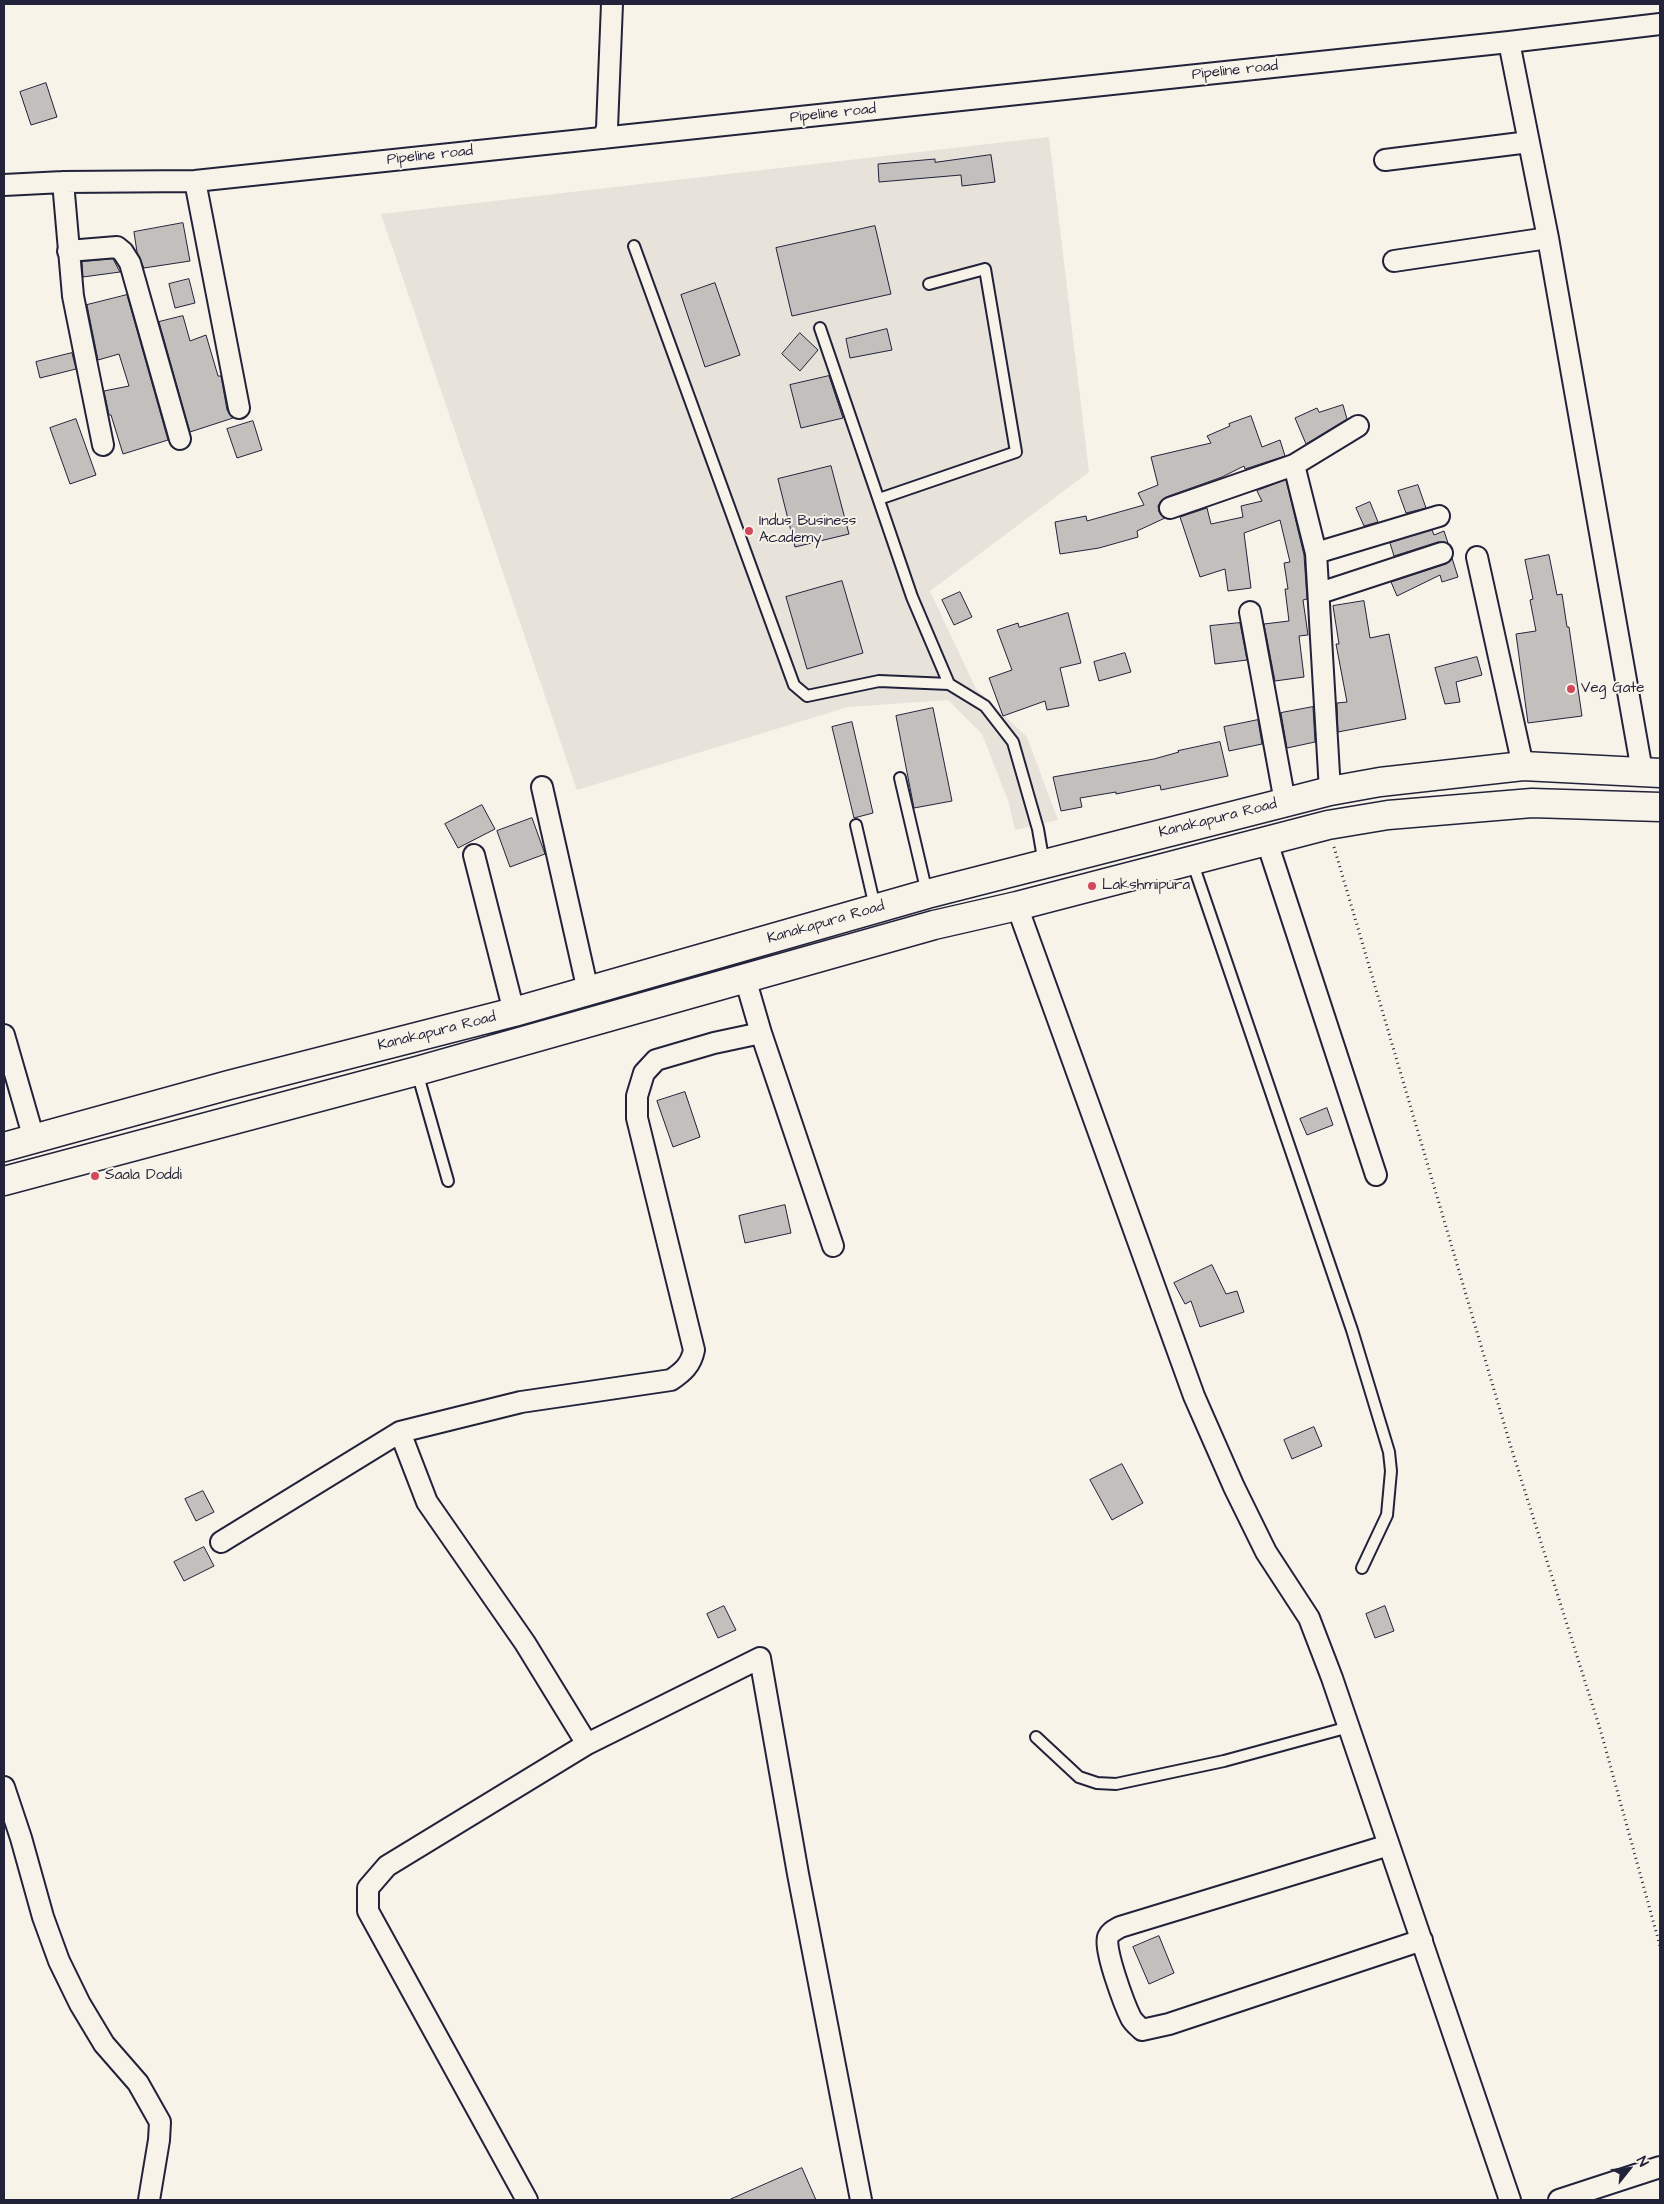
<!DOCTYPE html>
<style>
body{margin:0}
#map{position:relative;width:1664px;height:2204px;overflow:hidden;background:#f7f3e8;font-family:"Architects Daughter",sans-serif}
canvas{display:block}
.frame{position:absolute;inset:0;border:5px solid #22223b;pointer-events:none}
.north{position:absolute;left:1604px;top:2144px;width:50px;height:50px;-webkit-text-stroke:4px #f7f3e8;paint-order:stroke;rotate:61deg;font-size:14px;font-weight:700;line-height:20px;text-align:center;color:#22223b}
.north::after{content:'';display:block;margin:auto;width:18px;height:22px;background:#22223b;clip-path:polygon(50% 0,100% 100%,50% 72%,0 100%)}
</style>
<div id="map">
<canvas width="1664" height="2204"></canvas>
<div class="frame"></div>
<div class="north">N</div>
</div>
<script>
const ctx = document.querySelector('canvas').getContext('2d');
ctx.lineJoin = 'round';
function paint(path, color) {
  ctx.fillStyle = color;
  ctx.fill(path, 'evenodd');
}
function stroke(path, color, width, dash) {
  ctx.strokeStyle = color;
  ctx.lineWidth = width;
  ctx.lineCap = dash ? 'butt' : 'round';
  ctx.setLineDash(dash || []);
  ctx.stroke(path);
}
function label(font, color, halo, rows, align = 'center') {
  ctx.font = font + ' "Architects Daughter",sans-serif';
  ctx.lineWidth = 4;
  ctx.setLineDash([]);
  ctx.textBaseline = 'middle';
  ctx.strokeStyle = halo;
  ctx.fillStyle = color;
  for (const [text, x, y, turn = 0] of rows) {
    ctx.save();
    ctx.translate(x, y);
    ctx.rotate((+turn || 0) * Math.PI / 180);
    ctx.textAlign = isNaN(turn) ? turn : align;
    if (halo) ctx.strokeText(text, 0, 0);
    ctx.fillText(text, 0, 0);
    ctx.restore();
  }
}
const built = new Path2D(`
 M 1049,137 L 1089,472 L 930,591 L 976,689 L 1027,737 L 1058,820 L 1015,830 L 1009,803 L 982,734 L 948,700 L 848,707 L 577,790 L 381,214 Z`);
const building = new Path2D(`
 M 46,83 L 57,117 L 31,125 L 20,92 Z
 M 991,155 L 995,182 L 962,186 L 961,175 L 879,182 L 878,164 L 935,159 L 935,162 Z
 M 183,223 L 190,261 L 144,268 L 137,252 L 134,232 Z
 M 875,226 L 891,294 L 792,316 L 776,248 Z
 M 113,259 L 120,272 L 83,277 L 82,262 Z
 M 189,279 L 195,303 L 175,308 L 169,284 Z
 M 715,283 L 740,355 L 705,367 L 681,295 Z
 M 127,295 L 168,440 L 123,454 L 111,415 L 109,415 L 104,391 L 129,386 L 119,354 L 98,360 L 87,305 Z
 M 183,316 L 190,341 L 206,335 L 218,376 L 221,376 L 227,410 L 233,418 L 190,432 L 159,322 Z
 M 887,329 L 892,350 L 850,358 L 846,339 Z
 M 800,333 L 818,350 L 800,371 L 782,354 Z
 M 72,353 L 76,369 L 40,378 L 36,362 Z
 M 829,376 L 843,418 L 801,428 L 790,385 Z
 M 1343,405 L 1347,419 L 1306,444 L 1295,418 L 1317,408 L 1319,412 Z
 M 1251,416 L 1262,447 L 1280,440 L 1285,456 L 1245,469 L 1244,466 L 1222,477 L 1166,497 L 1161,501 L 1158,506 L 1159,512 L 1165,518 L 1137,531 L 1138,537 L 1099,548 L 1060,554 L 1055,522 L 1086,516 L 1087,521 L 1144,505 L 1138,493 L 1158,485 L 1151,457 L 1211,443 L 1207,436 L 1230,426 L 1229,424 Z
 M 76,419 L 96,475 L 70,484 L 50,428 Z
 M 253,421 L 262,450 L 237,458 L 227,429 Z
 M 831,466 L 849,534 L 795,547 L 778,479 Z
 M 1286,480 L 1304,555 L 1307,599 L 1303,600 L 1308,635 L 1299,636 L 1304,677 L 1275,681 L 1264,624 L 1289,621 L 1285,589 L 1288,589 L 1284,563 L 1290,562 L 1280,520 L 1244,533 L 1251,588 L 1228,591 L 1225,569 L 1200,577 L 1180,517 L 1207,508 L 1211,524 L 1243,517 L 1241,506 L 1262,501 L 1257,491 Z
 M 1418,485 L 1426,508 L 1406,513 L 1398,491 Z
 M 1370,502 L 1378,522 L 1364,526 L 1356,508 Z
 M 1432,530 L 1434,535 L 1444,531 L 1448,543 L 1438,542 L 1394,556 L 1390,543 Z
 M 1549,555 L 1557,595 L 1562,594 L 1567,627 L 1569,627 L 1582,716 L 1528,723 L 1516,634 L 1536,631 L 1530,600 L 1533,599 L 1525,560 Z
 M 1452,558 L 1458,577 L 1442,582 L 1440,575 L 1397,596 L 1391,582 L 1446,564 Z
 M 842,581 L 863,653 L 807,669 L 786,597 Z
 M 960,592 L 972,617 L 954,625 L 942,600 Z
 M 1364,601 L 1370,638 L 1389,634 L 1406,719 L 1338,732 L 1337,703 L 1347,702 L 1336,644 L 1339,644 L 1333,606 Z
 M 1068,613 L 1081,663 L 1060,668 L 1069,706 L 1047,710 L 1045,701 L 1003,716 L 989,678 L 1012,670 L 997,630 L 1018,623 L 1019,627 Z
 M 1240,623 L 1247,660 L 1215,664 L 1210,626 Z
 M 1125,653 L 1131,672 L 1099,681 L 1094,662 Z
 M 1477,657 L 1482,675 L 1456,682 L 1460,702 L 1445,704 L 1435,668 Z
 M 1313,707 L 1315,742 L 1287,748 L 1281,713 Z
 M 933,708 L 952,801 L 914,808 L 896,716 Z
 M 1258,720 L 1262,744 L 1229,751 L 1224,727 Z
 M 852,722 L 873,813 L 854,818 L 832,727 Z
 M 1220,742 L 1228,776 L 1161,790 L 1160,785 L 1116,794 L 1116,792 L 1080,798 L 1082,807 L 1061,811 L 1053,777 L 1154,759 L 1179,752 L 1178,751 Z
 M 482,805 L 495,829 L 458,848 L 445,824 Z
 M 532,818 L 545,854 L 510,867 L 497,831 Z
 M 685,1092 L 700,1137 L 673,1147 L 657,1101 Z
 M 1327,1108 L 1333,1125 L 1307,1135 L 1300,1119 Z
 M 785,1205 L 791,1233 L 745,1243 L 739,1216 Z
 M 1212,1265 L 1226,1294 L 1237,1291 L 1244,1312 L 1200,1327 L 1191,1301 L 1185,1304 L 1174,1283 Z
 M 1314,1427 L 1322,1446 L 1292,1459 L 1284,1440 Z
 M 1122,1464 L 1143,1503 L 1112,1520 L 1090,1480 Z
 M 203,1491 L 214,1512 L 196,1521 L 185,1499 Z
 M 204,1547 L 214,1566 L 184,1581 L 174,1562 Z
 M 724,1606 L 736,1630 L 718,1638 L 707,1614 Z
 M 1385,1606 L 1394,1631 L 1375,1638 L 1366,1614 Z
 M 1159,1936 L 1174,1973 L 1149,1984 L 1133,1947 Z
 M 802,2168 L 816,2200 L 729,2200 Z`);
const path = new Path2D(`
 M 1334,847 L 1510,1444 L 1601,1732 L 1660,1946`);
const lane = new Path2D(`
 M 634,246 L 794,685 L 807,696 L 879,681 L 949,684 L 985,706 L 1013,742 L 1038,829 L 1044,864
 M 820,328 L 912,597 L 949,684
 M 879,499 L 1016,452 L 985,269 L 929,284
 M 900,778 L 927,893
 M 856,825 L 875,907
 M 1192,861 L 1352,1330 L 1389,1452 L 1391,1471 L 1387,1515 L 1362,1568
 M 417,1072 L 448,1181
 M 1036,1737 L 1079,1777 L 1097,1783 L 1116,1784 L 1224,1761 L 1349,1727`);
const street = new Path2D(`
 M 1509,42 L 1548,238 L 1642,771
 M 603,138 L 607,128 L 612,4
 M 1385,160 L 1529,142
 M 195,181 L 239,408
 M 63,182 L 73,296 L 103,445
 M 4,185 L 63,182 L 195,181 L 1509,42 L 1660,24
 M 68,251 L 117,247 L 123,252 L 130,263 L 180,439
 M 1394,261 L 1548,238
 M 1294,465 L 1316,553 L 1330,791
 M 1170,508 L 1294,465 L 1358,426
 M 1316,553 L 1439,516
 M 1477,557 L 1523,766
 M 1320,593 L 1442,553
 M 1250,612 L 1285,802
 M 542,787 L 588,991
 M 1267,842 L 1376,1175
 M 474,855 L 514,1012
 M 1017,906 L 1194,1396 L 1234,1487 L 1266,1552 L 1309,1618 L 1332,1678 L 1510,2200
 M 761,1033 L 833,1246
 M 4,1035 L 34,1139
 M 221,1542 L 400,1432
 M 587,1744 L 525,1643 L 427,1502 L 400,1432 L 521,1402 L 671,1380 C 683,1372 691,1365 694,1350 L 637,1118 L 637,1096 L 644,1073 L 656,1060 L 714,1043 L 761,1033 L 745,978
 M 4,1787 L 21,1838 L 43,1917 L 59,1961 L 80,2004 L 104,2044 L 138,2083 L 160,2122 L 159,2140 L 149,2200
 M 1389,1845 L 1120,1927 C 1115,1930 1110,1932 1108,1937 C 1103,1948 1125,2006 1131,2018 C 1134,2023 1138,2026 1142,2030 L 1169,2024 L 1422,1940
 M 527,2200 L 368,1911 L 368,1888 L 387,1866 L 587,1744 L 760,1658 L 798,1874 L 861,2200
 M 1559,2200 L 1660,2167`);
const highway = new Path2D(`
 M 4,1147 L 229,1085 L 514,1012 L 927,894 L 1330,791 L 1380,782 L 1523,766 L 1660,773
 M 4,1181 L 417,1071 L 934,925 L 1017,906 L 1328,825 L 1388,815 L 1532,803 L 1660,807`);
const markers = [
 [749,531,5,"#d1495b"],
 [1571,689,5,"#d1495b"],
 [1092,886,5,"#d1495b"],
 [95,1176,5,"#d1495b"]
];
const streetNames = [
 ["Pipeline road",1235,71,-6],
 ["Pipeline road",833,114,-6],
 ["Pipeline road",430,156,-6],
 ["Kanakapura Road",1218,819,-14],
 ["Kanakapura Road",826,923,-16],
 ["Kanakapura Road",437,1032,-14]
];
const poiNames = [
 ["Indus Business",759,522],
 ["Academy",759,539],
 ["Veg Gate",1581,689],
 ["Lakshmipura",1102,886],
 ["Saala Doddi",105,1176]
];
paint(built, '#e7e3db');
paint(building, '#c2bfbd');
stroke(building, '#22223b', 1);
stroke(lane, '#22223b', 14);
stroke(street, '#22223b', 24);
stroke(highway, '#22223b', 31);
stroke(path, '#22223b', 3, [1, 4]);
stroke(lane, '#f7f3e8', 10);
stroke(street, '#f7f3e8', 20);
stroke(highway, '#f7f3e8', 28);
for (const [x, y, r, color] of markers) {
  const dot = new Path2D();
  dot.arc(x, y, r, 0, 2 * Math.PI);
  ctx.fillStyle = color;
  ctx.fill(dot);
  stroke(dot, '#f7f3e8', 2);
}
label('15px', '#22223b', '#f7f3e8', streetNames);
label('15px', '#22223b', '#f7f3e8', poiNames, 'left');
</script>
